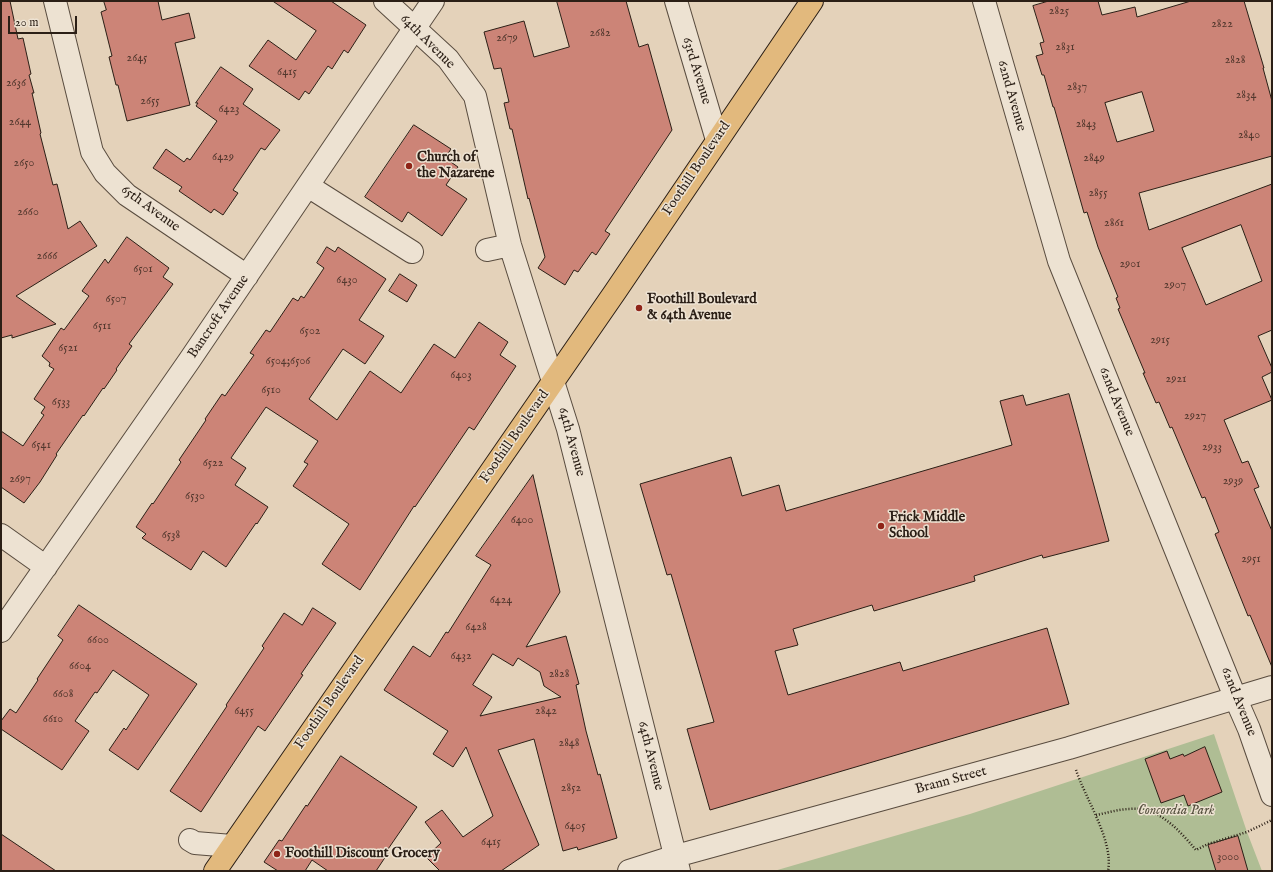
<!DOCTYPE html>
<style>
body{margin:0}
#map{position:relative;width:1273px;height:872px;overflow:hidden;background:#e4d2ba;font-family:"IM FELL English",serif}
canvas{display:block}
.frame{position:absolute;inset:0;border:2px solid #2b1f16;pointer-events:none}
.scale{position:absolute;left:8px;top:16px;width:69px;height:18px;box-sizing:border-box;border:2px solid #2b1f16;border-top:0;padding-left:5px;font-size:12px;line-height:14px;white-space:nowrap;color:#2b1f16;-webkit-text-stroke:3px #ede2d2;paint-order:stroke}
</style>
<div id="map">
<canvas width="1273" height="872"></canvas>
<div class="frame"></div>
<div class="scale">20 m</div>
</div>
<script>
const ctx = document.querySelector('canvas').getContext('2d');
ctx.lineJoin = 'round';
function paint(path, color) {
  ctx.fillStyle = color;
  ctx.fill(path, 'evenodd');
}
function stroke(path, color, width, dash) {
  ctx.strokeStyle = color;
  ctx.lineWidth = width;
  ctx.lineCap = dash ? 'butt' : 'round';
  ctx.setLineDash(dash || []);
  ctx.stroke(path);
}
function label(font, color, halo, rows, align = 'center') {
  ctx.font = font + ' "IM FELL English",serif';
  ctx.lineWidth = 3;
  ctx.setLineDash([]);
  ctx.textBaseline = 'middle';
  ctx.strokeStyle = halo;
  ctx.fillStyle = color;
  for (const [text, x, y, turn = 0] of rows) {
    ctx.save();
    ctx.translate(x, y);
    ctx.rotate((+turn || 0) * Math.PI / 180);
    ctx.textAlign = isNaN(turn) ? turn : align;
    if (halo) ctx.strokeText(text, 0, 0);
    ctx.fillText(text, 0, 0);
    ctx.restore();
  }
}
const green = new Path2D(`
 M 1214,734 L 1247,832 L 1262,871 L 774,871 L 970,814 Z`);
const building = new Path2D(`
 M 1,1 L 10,1 L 18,39 L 23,38 L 31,74 L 29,75 L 34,93 L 32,93 L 41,133 L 40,134 L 53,185 L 57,184 L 68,229 L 80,221 L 97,246 L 16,296 L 56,324 L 12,338 L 12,335 L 1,338 Z
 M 104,1 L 158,1 L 162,20 L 189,13 L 195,38 L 175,43 L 190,105 L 127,121 L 118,85 L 116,85 L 109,57 L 112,56 L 101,12 L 106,10 Z
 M 273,1 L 331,1 L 366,25 L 348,53 L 344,50 L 332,69 L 328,66 L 309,94 L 305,91 L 299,100 L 249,66 L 268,40 L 296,60 L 316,31 Z
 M 557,1 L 626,1 L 639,47 L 648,44 L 672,130 L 605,231 L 610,234 L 596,255 L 592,252 L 578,272 L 574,270 L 565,285 L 538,268 L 545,257 L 529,198 L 528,199 L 512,129 L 510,129 L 504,103 L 509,102 L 501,68 L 494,69 L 484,32 L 524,21 L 534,57 L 569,47 Z
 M 1049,1 L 1098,1 L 1102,15 L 1135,7 L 1137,17 L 1191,1 L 1244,1 L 1264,68 L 1263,68 L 1272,101 L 1272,156 L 1139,193 L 1149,230 L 1272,184 L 1272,330 L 1258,336 L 1272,368 L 1272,372 L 1262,377 L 1272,400 L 1224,420 L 1242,463 L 1248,461 L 1259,487 L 1254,489 L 1272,531 L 1272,667 L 1250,615 L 1248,616 L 1215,534 L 1219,532 L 1205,497 L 1202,498 L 1172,427 L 1170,428 L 1159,402 L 1156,403 L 1143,373 L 1145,373 L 1118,309 L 1120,308 L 1116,298 L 1118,297 L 1098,247 L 1087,212 L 1084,213 L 1054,107 L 1053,107 L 1044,75 L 1042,75 L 1036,56 L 1043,54 L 1040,43 L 1044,42 L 1033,6 ZM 1142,92 L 1154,131 L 1117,142 L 1105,103 ZM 1241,225 L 1262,281 L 1206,305 L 1182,248 Z
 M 221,67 L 253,89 L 243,104 L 280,130 L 265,150 L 261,148 L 233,190 L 238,193 L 223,215 L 214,209 L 211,213 L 179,191 L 182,187 L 153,168 L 166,149 L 184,162 L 187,158 L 190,160 L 217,121 L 196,106 L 198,103 L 196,103 Z
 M 414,125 L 451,149 L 445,158 L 458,167 L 446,185 L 467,199 L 442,236 L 408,212 L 402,222 L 365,197 Z
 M 127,237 L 169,268 L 163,277 L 173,284 L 129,344 L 132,346 L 116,369 L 117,370 L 104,389 L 103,388 L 84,416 L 83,415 L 56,454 L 57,455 L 40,482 L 24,503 L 1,487 L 1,431 L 23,446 L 44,415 L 41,413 L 45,407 L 34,399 L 54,369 L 49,366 L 50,363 L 42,356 L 61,328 L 64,330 L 89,296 L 82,291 L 105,259 L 108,263 Z
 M 327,247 L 335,252 L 338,247 L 386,279 L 359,320 L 384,336 L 365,364 L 343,349 L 309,399 L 337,420 L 370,371 L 401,393 L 434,344 L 455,358 L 479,322 L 508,342 L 500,355 L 516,366 L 474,430 L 469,427 L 415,507 L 414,506 L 360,590 L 322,564 L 349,524 L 293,486 L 308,464 L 304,462 L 318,441 L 266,407 L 231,458 L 246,468 L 235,485 L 268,507 L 257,524 L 256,523 L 226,567 L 203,551 L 191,570 L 142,538 L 146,534 L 136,527 L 152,503 L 153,504 L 181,462 L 179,460 L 206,420 L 205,419 L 222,394 L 225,396 L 254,355 L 250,353 L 266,330 L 270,332 L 293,298 L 298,301 L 301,296 L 304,298 L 324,268 L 317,263 Z
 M 400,274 L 417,285 L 407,302 L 389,291 Z
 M 1069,394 L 1109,541 L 1043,558 L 1042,555 L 974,576 L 975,581 L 874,611 L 872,605 L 793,629 L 798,645 L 775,651 L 788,695 L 900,662 L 903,671 L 1047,628 L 1069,704 L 710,810 L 687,729 L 714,722 L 671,574 L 667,575 L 640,484 L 731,457 L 742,496 L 779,485 L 786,511 L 1012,445 L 1000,401 L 1023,395 L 1026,405 Z
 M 533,475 L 560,592 L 526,647 L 566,636 L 579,684 L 576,685 L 586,731 L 598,775 L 600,774 L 617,838 L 578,850 L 577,847 L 563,851 L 534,739 L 498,750 L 539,845 L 501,871 L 440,871 L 426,857 L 441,843 L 425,822 L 442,810 L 463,837 L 493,816 L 466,747 L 453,767 L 433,754 L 448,731 L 384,690 L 413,646 L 430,657 L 446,632 L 448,633 L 491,565 L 476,556 ZM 493,654 L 513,666 L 518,658 L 540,672 L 544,686 L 561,697 L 480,716 L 492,697 L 473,685 Z
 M 79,605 L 197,684 L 138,770 L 109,750 L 124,728 L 126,730 L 149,695 L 113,670 L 97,693 L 95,692 L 75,721 L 89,731 L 62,770 L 1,729 L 1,721 L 10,709 L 16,713 L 38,680 L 37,679 L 63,640 L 58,636 Z
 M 313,608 L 336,623 L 301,674 L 303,675 L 265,731 L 258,726 L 201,812 L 170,791 L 227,706 L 226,705 L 264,648 L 262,646 L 284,613 L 302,625 Z
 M 1205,747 L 1222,792 L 1188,806 L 1184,795 L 1161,803 L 1145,759 L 1167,751 L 1170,759 L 1183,754 L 1184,756 Z
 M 341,756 L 417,807 L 386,852 L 388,853 L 376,871 L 328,871 L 312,860 L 305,871 L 278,871 L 264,862 L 279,840 L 282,841 L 306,805 L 307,806 Z
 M 1,834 L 56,871 L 1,871 Z
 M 1238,836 L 1248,871 L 1216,871 L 1208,845 Z`);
const path = new Path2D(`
 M 1076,770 C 1085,798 1114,841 1108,871
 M 1096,815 C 1107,813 1119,809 1130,809 C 1158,806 1179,830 1196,850 L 1208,844 L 1247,832 L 1272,820`);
const minor = new Path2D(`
 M 55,1 L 92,152 L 105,173 L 127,195 L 247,276
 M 385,1 L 448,59 L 475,96 L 510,245 L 568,429 L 679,871
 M 676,1 L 717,140
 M 984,1 L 1059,261 L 1235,697 L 1249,729 L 1272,795
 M 308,186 L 412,252
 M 487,250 L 510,245
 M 1,535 L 46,567
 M 1,631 L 189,361 L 433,1
 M 190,840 L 195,843 L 232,846
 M 629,871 L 676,856 L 1069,748 L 1272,687`);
const major = new Path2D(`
 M 215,871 L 615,292 L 812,1`);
const markers = [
 [409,166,4,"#8f2418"],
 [639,308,4,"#8f2418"],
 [881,526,4,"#8f2418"],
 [277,854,4,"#8f2418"]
];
const numberNames = [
 ["2825",1059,12],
 ["2822",1222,25],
 ["2682",600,34],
 ["2679",507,39],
 ["2831",1065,48],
 ["2645",137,59],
 ["2828",1235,61],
 ["6415",287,73],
 ["2636",16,84],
 ["2837",1077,88],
 ["2834",1246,96],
 ["2655",150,102],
 ["6423",229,110],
 ["2644",20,123],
 ["2843",1086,125],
 ["2840",1249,136],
 ["6429",223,158],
 ["2849",1094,159],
 ["2650",24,164],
 ["2855",1098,194],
 ["2660",28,213],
 ["2861",1114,224],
 ["2666",47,257],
 ["2901",1130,265],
 ["6501",143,270],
 ["6430",347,281],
 ["2907",1175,286],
 ["6507",116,300],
 ["6511",102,327],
 ["6502",310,332],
 ["2915",1160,341],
 ["6521",68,349],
 ["6504;6506",288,362],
 ["6403",461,376],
 ["2921",1176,380],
 ["6510",271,391],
 ["6533",61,403],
 ["2927",1195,417],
 ["6541",41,446],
 ["2933",1212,448],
 ["6522",213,464],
 ["2697",20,480],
 ["2939",1233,482],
 ["6530",195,497],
 ["6400",522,521],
 ["6538",171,536],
 ["2951",1251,560],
 ["6424",501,601],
 ["6428",476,628],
 ["6600",98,641],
 ["6432",461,657],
 ["6604",80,667],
 ["2828",559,675],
 ["6608",63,695],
 ["6455",244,712],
 ["2842",546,712],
 ["6610",53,720],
 ["2848",569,744],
 ["2852",571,789],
 ["6405",575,827],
 ["6415",491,843],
 ["3000",1228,858]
];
const streetNames = [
 ["64th Avenue",427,42,45],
 ["63rd Avenue",696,71,73],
 ["62nd Avenue",1011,96,74],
 ["Foothill Boulevard",697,169,-56],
 ["65th Avenue",150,209,36],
 ["Bancroft Avenue",219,317,-56],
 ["62nd Avenue",1116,402,68],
 ["Foothill Boulevard",515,437,-55],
 ["64th Avenue",571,442,75],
 ["62nd Avenue",1238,702,68],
 ["Foothill Boulevard",330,703,-55],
 ["64th Avenue",650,756,76],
 ["Brann Street",951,781,-15]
];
const poiNames = [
 ["Church of",417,158],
 ["the Nazarene",417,174],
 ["Foothill Boulevard",647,300],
 ["& 64th Avenue",647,316],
 ["Frick Middle",889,518],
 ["School",889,534],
 ["Foothill Discount Grocery",285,854]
];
const parkNames = [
 ["Concordia Park",1176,811]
];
paint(green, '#afbd94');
paint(building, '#cc8477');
stroke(building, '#2b1f16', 1);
stroke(minor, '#594c3f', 24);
stroke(major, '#2b1f16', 24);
stroke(path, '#2b1f16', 2.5, [1, 2]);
stroke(minor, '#ede2d2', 22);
stroke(major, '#e2b97d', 22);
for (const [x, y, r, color] of markers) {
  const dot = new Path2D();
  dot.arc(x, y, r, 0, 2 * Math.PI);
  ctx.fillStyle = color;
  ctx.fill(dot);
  stroke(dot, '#ede2d2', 1.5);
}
label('12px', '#53382e', null, numberNames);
label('14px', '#2b1f16', '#ede2d2', streetNames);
label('bold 14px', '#2b1f16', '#ede2d2', poiNames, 'left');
label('italic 14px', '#534e3c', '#ede2d2', parkNames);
</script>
